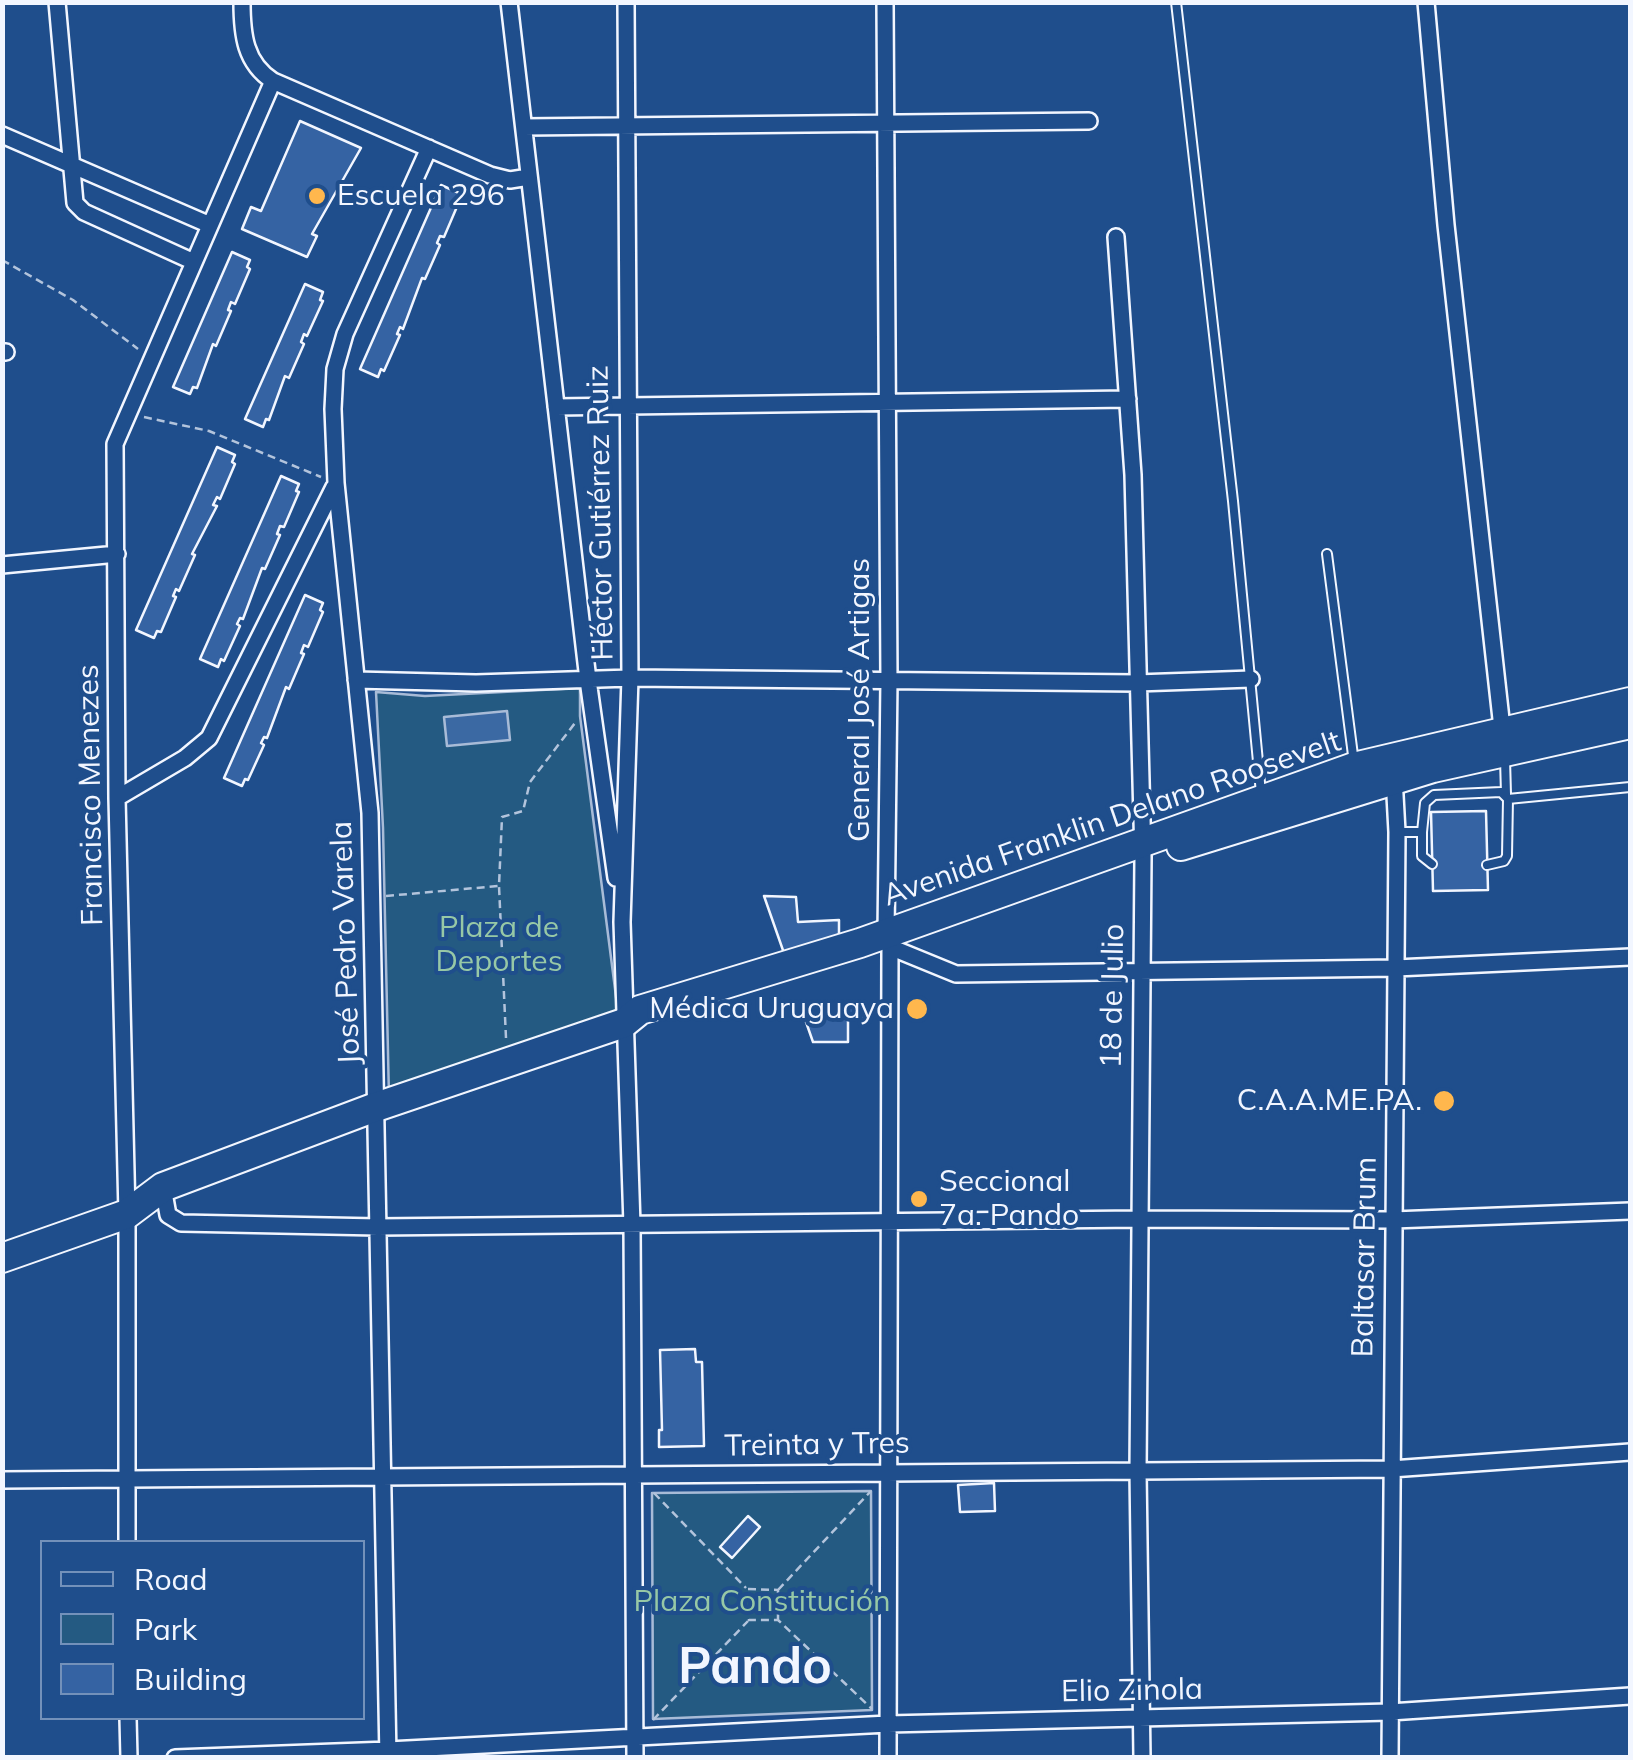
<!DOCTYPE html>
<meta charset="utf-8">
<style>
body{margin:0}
#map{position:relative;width:1633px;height:1760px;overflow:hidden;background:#1f4e8c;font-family:Mulish,sans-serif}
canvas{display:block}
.frame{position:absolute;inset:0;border:5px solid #f2f6ff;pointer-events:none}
.legend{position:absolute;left:40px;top:1540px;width:325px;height:180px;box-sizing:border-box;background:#1f4e8c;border:2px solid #7391ba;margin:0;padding:12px 18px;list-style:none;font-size:30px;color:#f2f6ff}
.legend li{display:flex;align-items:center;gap:20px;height:50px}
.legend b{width:50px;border:2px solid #7391ba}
</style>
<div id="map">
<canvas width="1633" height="1760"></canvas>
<div class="frame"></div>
<ul class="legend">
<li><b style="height:12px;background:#1f4e8c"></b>Road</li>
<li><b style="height:28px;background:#245a82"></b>Park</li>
<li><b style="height:28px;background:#3563a3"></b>Building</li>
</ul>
</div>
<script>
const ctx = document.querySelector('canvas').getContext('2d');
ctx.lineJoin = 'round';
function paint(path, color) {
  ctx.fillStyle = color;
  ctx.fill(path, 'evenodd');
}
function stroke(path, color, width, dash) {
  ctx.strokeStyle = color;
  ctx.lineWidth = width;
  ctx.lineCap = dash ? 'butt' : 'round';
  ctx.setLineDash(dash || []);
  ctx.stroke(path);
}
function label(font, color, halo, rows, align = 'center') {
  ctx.font = font + ' Mulish,sans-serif';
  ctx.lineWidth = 8;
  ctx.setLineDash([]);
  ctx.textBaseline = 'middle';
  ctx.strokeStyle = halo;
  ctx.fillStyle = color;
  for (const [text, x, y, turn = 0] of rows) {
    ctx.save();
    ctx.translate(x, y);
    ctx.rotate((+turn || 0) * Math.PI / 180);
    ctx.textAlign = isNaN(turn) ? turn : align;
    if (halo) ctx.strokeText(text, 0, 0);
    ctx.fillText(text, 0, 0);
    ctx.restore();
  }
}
const green = new Path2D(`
 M 580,688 L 580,716 L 619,1020 L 389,1098 L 383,828 L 376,692 L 425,696 Z
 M 871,1491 L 872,1710 L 653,1719 L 652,1493 Z`);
const water = new Path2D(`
 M 507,711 L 510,740 L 447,746 L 444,717 Z`);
const building = new Path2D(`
 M 300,121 L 361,148 L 312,234 L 317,236 L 307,257 L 242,229 L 251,207 L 261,211 Z
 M 441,185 L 459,193 L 456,201 L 459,202 L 444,237 L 440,236 L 437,243 L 440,245 L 425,279 L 422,278 L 403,329 L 400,327 L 397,334 L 400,335 L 384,371 L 381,369 L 378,377 L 360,369 Z
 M 232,252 L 250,260 L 247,267 L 250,269 L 235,304 L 231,302 L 228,310 L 231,311 L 216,346 L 213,344 L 197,388 L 193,387 L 190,394 L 173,387 Z
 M 305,284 L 323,292 L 320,300 L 323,301 L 307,336 L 304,334 L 301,342 L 304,344 L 289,378 L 285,376 L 269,420 L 266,419 L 263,427 L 245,419 Z
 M 217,447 L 235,455 L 232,462 L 235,464 L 220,499 L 217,497 L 213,505 L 217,506 L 192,554 L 195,555 L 179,591 L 176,589 L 173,596 L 176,597 L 161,632 L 157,631 L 154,638 L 136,630 Z
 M 281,476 L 299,484 L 296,491 L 299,492 L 284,527 L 280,526 L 277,534 L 280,535 L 265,569 L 262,568 L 243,619 L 240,618 L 237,624 L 240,626 L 224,661 L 221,659 L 218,667 L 200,659 Z
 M 305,595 L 323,603 L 320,610 L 323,612 L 308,647 L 304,645 L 301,653 L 304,654 L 289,689 L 286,687 L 267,738 L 264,737 L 261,743 L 264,745 L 248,780 L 245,779 L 242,786 L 224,778 Z
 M 1486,811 L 1488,890 L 1433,891 L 1431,812 Z
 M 764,896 L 796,897 L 798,922 L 839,920 L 839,936 L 785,956 Z
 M 860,1001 L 866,1006 L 864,1019 L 848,1020 L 848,1042 L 813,1042 L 806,1022 L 847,1002 Z
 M 695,1349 L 696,1362 L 702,1362 L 704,1446 L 659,1447 L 659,1430 L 662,1430 L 660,1350 Z
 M 994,1483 L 995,1511 L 960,1512 L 958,1485 Z
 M 748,1516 L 760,1527 L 732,1558 L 720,1547 Z`);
const path = new Path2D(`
 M 2,260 L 73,300 L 138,349
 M 144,417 L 209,431 L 321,477
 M 386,896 L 498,886
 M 506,1038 L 499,886 L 502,817 L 523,811 L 530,782 L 575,723
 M 654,1493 L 746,1588
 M 778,1590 L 871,1491
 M 778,1620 L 778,1590 L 747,1589 L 749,1620 L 778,1620 L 872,1709
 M 653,1720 L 748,1621`);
const lane = new Path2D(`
 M 1176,2 L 1233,501 L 1261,793
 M 1327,554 L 1354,763
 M 1505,759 L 1506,794
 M 1397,832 L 1422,832 L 1422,856 L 1432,864
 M 1422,832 L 1425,803 L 1434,795 L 1501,792 L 1508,799
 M 1487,865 L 1504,861 L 1507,856 L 1508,799 L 1630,787`);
const street = new Path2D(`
 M 57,2 L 75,203 L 84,212 L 194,262
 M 242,2 C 242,35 245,63 273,81 L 490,175 L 510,180 L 529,177
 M 509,2 L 588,680 L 616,878
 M 626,2 L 630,678 L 622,922 L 632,1225 L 635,1758
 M 885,2 L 889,680 L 886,934 L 890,947 L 888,1758
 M 1426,2 L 1446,225 L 1503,737
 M 524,127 L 1089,121
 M 2,135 L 210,225
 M 1116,237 L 1133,475 L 1143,857 L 1138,1471 L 1142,1758
 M 2,352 L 6,352
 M 556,407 L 1128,399
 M 2,565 L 117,554
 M 356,680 L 476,683 L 630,678 L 1137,683 L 1251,679
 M 117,798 L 185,758 L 209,738 L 334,487
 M 890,947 L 956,974 L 1396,968 L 1630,957
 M 163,1187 L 168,1215 L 181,1223 L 378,1227 L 1139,1219 L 1393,1220 L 1630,1211
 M 2,1480 L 1391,1469 L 1630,1452
 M 127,1542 L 127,1214 L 117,798 L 115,444 L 273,81
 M 128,1718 L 129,1758
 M 175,1758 L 388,1750 L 888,1724 L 1390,1712 L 1630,1696
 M 388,1758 L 370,813 L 336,483 L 333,409 L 335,369 L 345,334 L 429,148
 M 1390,1758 L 1397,832 L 1394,777`);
const highway = new Path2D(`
 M 1181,846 L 1433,768 L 1630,724
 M 2,1258 L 127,1214 L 163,1187 L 373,1108 L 624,1023 L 640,1010 L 860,943 L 1354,767 L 1630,702`);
const markers = [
 [317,196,10,"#ffb74d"],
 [917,1009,12,"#ffb74d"],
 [1444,1101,12,"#ffb74d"],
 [919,1199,10,"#ffb74d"]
];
const poiNames = [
 ["Escuela 296",337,196],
 ["Médica Uruguaya",894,1009,"right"],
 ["C.A.A.ME.PA.",1422,1101,"right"],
 ["Seccional",939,1182],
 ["7a. Pando",939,1216]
];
const streetNames = [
 ["Héctor Gutiérrez Ruiz",601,513,-91],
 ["General José Artigas",860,700,-90],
 ["Francisco Menezes",91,795,-91],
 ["Avenida Franklin Delano Roosevelt",1112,819,-19],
 ["José Pedro Varela",346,943,-92],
 ["18 de Julio",1113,996,-89],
 ["Baltasar Brum",1365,1257,-89],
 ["Treinta y Tres",817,1445,-1],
 ["Elio Zinola",1132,1691,-1]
];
const parkNames = [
 ["Plaza de",499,928],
 ["Deportes",499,962],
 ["Plaza Constitución",762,1602]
];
const townNames = [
 ["Pando",755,1668]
];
paint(green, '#245a82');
stroke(green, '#a8bbd7', 2.5);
paint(water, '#3b69a3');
stroke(water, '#a8bbd7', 2.5);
paint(building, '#3563a3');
stroke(building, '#f2f6ff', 2.5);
stroke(lane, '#f2f6ff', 12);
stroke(street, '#f2f6ff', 20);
stroke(highway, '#f2f6ff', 32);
stroke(path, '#b3c4dc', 2.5, [8, 5]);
stroke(lane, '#1f4e8c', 8);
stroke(street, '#1f4e8c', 15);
stroke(highway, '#1f4e8c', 28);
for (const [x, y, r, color] of markers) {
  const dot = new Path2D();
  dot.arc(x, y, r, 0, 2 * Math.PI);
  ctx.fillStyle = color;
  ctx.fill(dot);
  stroke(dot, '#1f4e8c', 4);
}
label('30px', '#f2f6ff', '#1f4e8c', poiNames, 'left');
label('30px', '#f2f6ff', '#1f4e8c', streetNames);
label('30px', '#97c8a6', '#1f4e8c', parkNames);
label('bold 50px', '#f2f6ff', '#1f4e8c', townNames);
</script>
